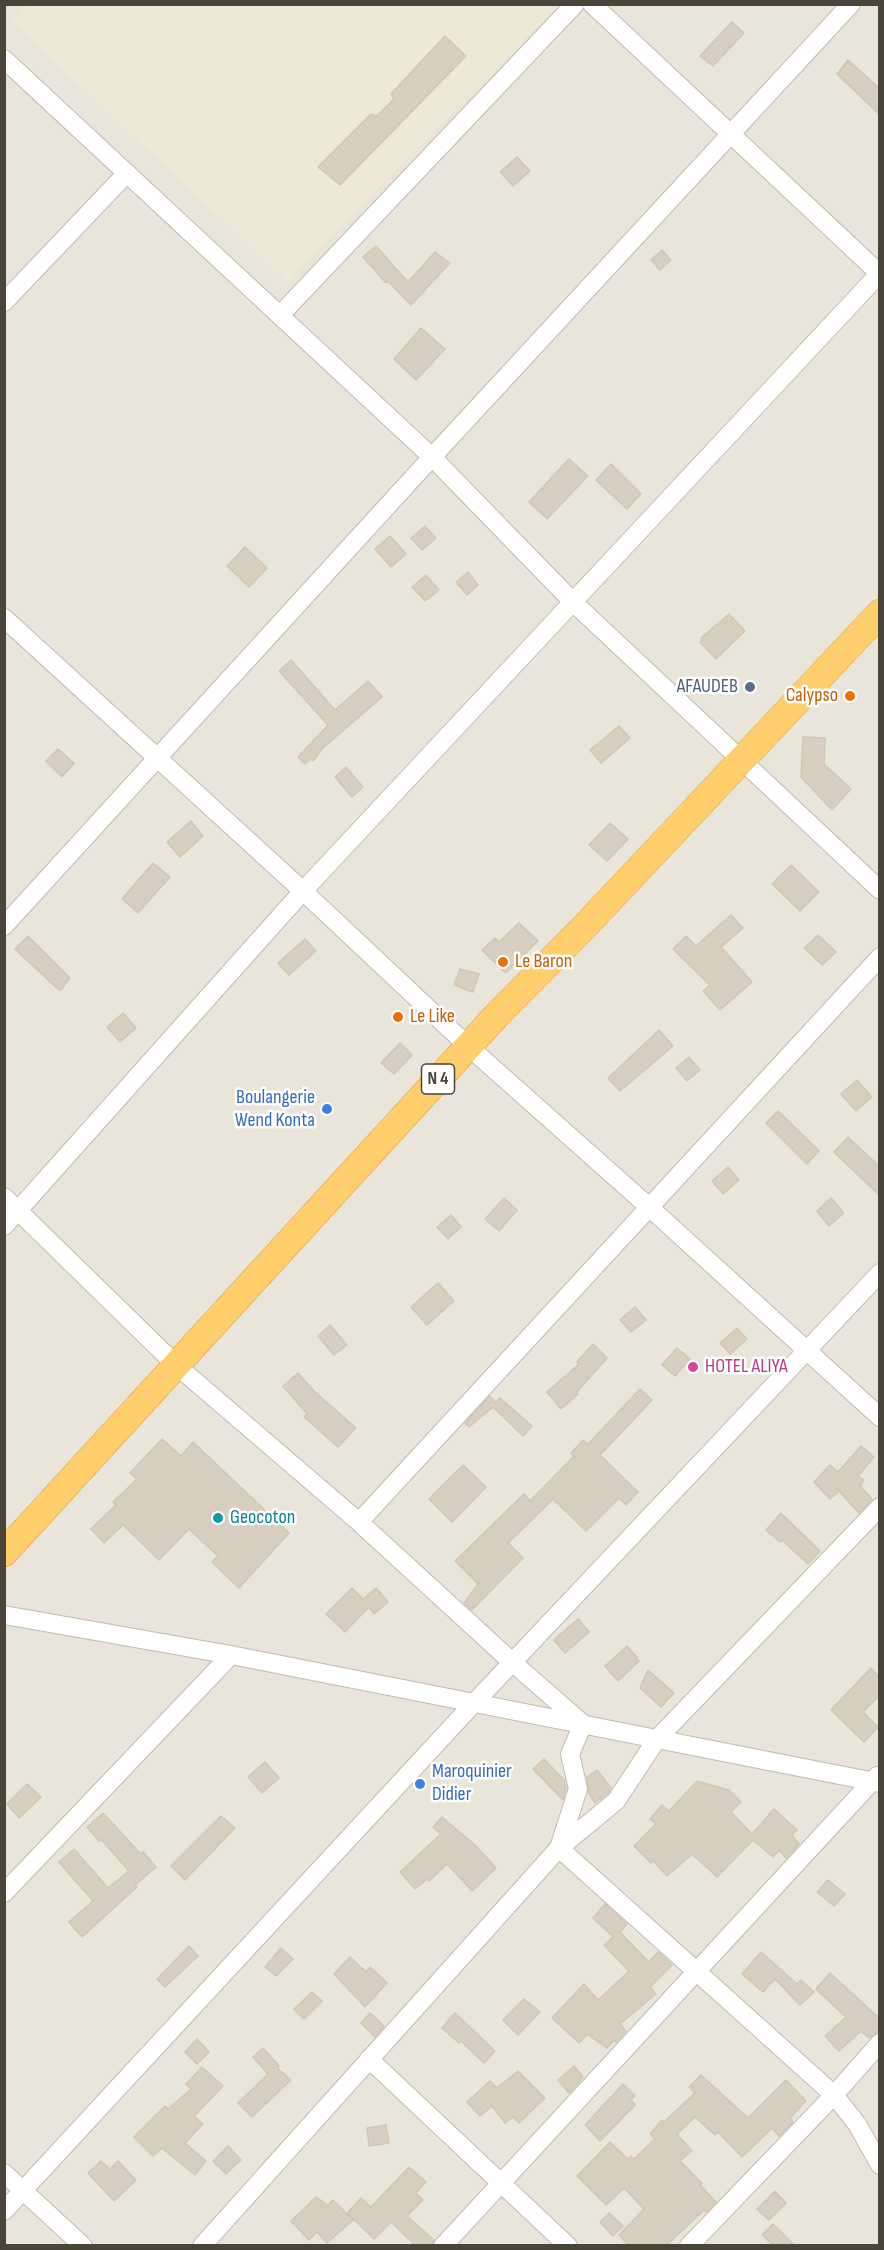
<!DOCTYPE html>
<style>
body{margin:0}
#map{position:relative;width:884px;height:2250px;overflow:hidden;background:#f6f3ec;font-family:"Sofia Sans Condensed",sans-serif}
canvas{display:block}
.frame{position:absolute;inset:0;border:6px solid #4b4439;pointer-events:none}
</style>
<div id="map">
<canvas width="884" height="2250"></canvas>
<div class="frame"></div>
</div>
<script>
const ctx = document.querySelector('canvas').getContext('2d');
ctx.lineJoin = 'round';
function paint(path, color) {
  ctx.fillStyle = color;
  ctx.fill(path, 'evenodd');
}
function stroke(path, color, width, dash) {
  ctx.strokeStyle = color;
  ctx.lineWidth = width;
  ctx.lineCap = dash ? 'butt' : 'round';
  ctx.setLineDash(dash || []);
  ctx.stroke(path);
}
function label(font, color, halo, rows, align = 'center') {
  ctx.font = font + ' "Sofia Sans Condensed",sans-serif';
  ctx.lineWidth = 5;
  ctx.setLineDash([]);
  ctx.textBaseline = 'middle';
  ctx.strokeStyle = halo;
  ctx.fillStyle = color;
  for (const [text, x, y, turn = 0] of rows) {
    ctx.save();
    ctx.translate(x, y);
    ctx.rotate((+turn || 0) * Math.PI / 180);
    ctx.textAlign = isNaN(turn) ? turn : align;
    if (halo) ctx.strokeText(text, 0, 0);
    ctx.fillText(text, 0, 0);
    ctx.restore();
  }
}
const residential = new Path2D(`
 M 5,5 L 879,5 L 879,2245 L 5,2245 Z`);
const education = new Path2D(`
 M 28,4 L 550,4 L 554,9 L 288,282 L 12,22 Z`);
const building = new Path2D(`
 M 732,22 L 744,33 L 713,66 L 700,56 Z
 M 445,36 L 466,56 L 340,185 L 318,167 L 371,114 L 377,116 L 394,99 L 391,94 Z
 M 848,60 L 879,88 L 879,114 L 837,74 Z
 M 517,157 L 530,171 L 513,186 L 500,172 Z
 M 376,246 L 408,282 L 435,252 L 450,263 L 411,305 L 388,281 L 386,283 L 363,257 Z
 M 662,250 L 671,260 L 660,270 L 651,260 Z
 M 421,328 L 445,349 L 416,380 L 394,359 Z
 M 569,459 L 588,476 L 547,519 L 529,502 Z
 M 611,464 L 641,494 L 627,509 L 596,480 Z
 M 425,526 L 436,538 L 422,550 L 411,538 Z
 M 390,536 L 406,554 L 391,567 L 375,549 Z
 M 245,547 L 267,568 L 249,587 L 227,566 Z
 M 468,572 L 478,585 L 467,595 L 456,582 Z
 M 426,575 L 439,590 L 425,601 L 412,587 Z
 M 729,614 L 745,631 L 716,659 L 700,642 L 702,640 L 701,638 Z
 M 291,660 L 335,710 L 368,681 L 382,697 L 323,748 L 313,761 L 310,759 L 305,764 L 298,757 L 328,725 L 279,671 Z
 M 619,726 L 630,738 L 601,763 L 590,750 Z
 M 803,737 L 825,738 L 824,764 L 851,789 L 832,810 L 801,777 Z
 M 58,749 L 74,763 L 62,777 L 46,761 Z
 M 346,767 L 363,787 L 352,797 L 335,777 Z
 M 191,821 L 203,836 L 180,857 L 167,842 Z
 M 610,823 L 628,839 L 607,861 L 589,845 Z
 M 153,863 L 170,877 L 138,913 L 122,899 Z
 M 791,865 L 819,892 L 800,911 L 772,884 Z
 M 731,915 L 743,928 L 721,947 L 752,982 L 720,1010 L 703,991 L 710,985 L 673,949 L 686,936 L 696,946 Z
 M 519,923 L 538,941 L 506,973 L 482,950 L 495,938 L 499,942 Z
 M 818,935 L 836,952 L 822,965 L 804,948 Z
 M 28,936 L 70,978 L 60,991 L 15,949 Z
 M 305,939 L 316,951 L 289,975 L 278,963 Z
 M 460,969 L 479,974 L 473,992 L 454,985 Z
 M 123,1013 L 136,1028 L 120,1042 L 107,1027 Z
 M 659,1030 L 673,1046 L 620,1091 L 608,1078 Z
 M 400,1043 L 412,1055 L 394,1074 L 381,1063 Z
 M 689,1057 L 700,1070 L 687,1081 L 676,1068 Z
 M 857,1080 L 872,1097 L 856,1111 L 841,1094 Z
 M 778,1111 L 819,1151 L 807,1164 L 766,1123 Z
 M 848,1137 L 879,1166 L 879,1195 L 834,1152 Z
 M 728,1167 L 739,1180 L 723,1194 L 712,1181 Z
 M 504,1198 L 517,1210 L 499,1231 L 485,1219 Z
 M 831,1198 L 844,1213 L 829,1226 L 817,1211 Z
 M 451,1215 L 461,1227 L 448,1239 L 437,1227 Z
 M 438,1283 L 454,1301 L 427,1325 L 411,1307 Z
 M 635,1307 L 646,1320 L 631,1332 L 620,1320 Z
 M 330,1325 L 347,1345 L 334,1355 L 318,1336 Z
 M 737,1328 L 747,1339 L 730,1354 L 720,1343 Z
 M 593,1344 L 607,1358 L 577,1392 L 578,1394 L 561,1409 L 547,1392 L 579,1364 L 577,1362 Z
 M 677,1348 L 690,1359 L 675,1376 L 662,1365 Z
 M 298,1373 L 314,1391 L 356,1428 L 338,1447 L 304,1417 L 307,1414 L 283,1386 Z
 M 640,1389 L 652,1400 L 600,1455 L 638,1492 L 626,1505 L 619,1498 L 586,1531 L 553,1499 L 508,1543 L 523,1558 L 472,1610 L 464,1603 L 478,1584 L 455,1561 L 524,1494 L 530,1501 L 574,1456 L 571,1453 L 583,1440 L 588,1444 Z
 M 490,1396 L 496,1403 L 500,1398 L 532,1426 L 523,1436 L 493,1407 L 469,1427 L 465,1423 Z
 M 162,1439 L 181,1456 L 193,1442 L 289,1533 L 239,1588 L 212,1562 L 218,1556 L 189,1529 L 159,1560 L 123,1525 L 104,1543 L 91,1529 L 116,1505 L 113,1502 L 137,1479 L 130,1473 Z
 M 861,1446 L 874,1457 L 858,1476 L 864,1480 L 860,1486 L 872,1499 L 859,1513 L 839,1491 L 830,1499 L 814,1482 L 830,1465 L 838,1472 Z
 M 463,1465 L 486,1487 L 452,1522 L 429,1499 Z
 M 781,1513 L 820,1551 L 808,1564 L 782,1540 L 780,1542 L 766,1530 Z
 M 352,1588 L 363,1599 L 376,1588 L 388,1602 L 374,1614 L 369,1607 L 345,1632 L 326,1614 Z
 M 578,1619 L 589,1632 L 565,1653 L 554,1640 Z
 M 627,1646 L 637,1657 L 636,1658 L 639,1661 L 618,1681 L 605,1666 Z
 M 871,1668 L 879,1677 L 879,1696 L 863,1712 L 878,1727 L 864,1742 L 831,1710 Z
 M 648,1670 L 674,1693 L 661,1707 L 640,1688 Z
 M 544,1759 L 564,1780 L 566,1788 L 563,1800 L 533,1769 Z
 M 265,1762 L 279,1778 L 262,1793 L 248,1777 Z
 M 597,1770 L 611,1788 L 608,1793 L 595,1803 L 589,1793 L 587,1777 Z
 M 697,1781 L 729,1790 L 741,1802 L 731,1812 L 752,1834 L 774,1809 L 797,1830 L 792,1835 L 799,1844 L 786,1858 L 779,1850 L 773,1857 L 753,1840 L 717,1877 L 692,1854 L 667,1876 L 653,1861 L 651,1863 L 634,1846 L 656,1824 L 650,1819 L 662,1805 L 669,1811 Z
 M 27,1784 L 41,1797 L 19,1818 L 7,1804 Z
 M 103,1813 L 141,1854 L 143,1852 L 156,1867 L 135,1885 L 137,1887 L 82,1937 L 69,1922 L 93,1901 L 59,1862 L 74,1849 L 108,1888 L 129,1871 L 101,1839 L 99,1841 L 87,1827 Z
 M 221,1816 L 235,1828 L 185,1880 L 171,1866 Z
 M 442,1817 L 476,1846 L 496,1868 L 472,1891 L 447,1864 L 429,1881 L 427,1879 L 415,1889 L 400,1872 L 441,1834 L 433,1827 Z
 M 828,1880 L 845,1894 L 834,1906 L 817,1892 Z
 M 605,1904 L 627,1924 L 620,1932 L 649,1962 L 658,1952 L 672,1965 L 650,1987 L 656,1994 L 620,2024 L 626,2031 L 616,2042 L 614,2040 L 607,2048 L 587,2034 L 579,2043 L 552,2018 L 584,1984 L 598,2000 L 629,1971 L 604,1945 L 613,1937 L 593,1918 Z
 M 189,1946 L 198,1956 L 165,1987 L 157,1979 Z
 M 281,1948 L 293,1959 L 276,1976 L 265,1967 Z
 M 761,1952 L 797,1984 L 801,1980 L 814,1992 L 800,2005 L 775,1979 L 763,1992 L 742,1974 Z
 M 350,1957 L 366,1972 L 370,1967 L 387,1983 L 365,2007 L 334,1974 Z
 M 830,1973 L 879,2018 L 878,2032 L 869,2038 L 861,2031 L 839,2051 L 825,2036 L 846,2017 L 816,1989 Z
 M 312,1992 L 322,2001 L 304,2019 L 294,2009 Z
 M 524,1999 L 540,2012 L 518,2035 L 503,2020 Z
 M 370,2013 L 384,2026 L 375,2037 L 361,2023 Z
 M 455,2013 L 495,2051 L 484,2063 L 461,2041 L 459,2043 L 442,2028 Z
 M 197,2039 L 209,2052 L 197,2064 L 185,2052 Z
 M 263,2048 L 279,2066 L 277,2068 L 291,2080 L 252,2117 L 238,2103 L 268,2074 L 253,2057 Z
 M 574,2066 L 583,2077 L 569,2093 L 558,2080 Z
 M 202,2067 L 223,2086 L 194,2116 L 203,2124 L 185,2143 L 206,2161 L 195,2175 L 162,2148 L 153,2156 L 134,2137 L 165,2106 L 168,2109 L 191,2089 L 186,2084 Z
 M 518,2071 L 545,2098 L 519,2123 L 513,2117 L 505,2123 L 492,2106 L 480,2116 L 467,2102 L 490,2081 L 497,2088 Z
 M 701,2075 L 748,2118 L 786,2080 L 806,2101 L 790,2118 L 793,2122 L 779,2136 L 772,2128 L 742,2157 L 718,2132 L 715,2135 L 695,2117 L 677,2134 L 692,2151 L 680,2161 L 702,2183 L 700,2185 L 716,2202 L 706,2212 L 704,2210 L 666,2246 L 629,2246 L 619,2235 L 644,2209 L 624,2188 L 606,2205 L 577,2176 L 610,2142 L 628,2159 L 631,2156 L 634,2159 L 655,2139 L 650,2134 L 662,2120 L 664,2122 L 695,2093 L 689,2087 Z
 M 623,2084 L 635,2096 L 631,2100 L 635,2105 L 600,2141 L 585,2125 Z
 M 386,2125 L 389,2143 L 369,2146 L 367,2128 Z
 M 228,2146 L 241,2160 L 226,2174 L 213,2161 Z
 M 101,2161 L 110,2169 L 118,2161 L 136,2180 L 114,2201 L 88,2173 Z
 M 409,2167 L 426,2182 L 416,2193 L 423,2200 L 407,2216 L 434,2240 L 432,2246 L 416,2246 L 391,2222 L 374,2239 L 347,2213 L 361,2198 L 371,2207 Z
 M 775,2191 L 786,2203 L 769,2220 L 757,2209 Z
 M 316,2197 L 328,2205 L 333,2200 L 353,2220 L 327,2243 L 317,2232 L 309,2240 L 291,2221 Z
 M 609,2213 L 623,2226 L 613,2236 L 600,2222 Z
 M 773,2224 L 795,2246 L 774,2246 L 762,2235 Z`);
const minor = new Path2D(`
 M 592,4 L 880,274
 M 4,59 L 432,457 L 574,603 L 880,890
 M 4,302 L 127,173
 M 280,315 L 575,4
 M 4,618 L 303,891 L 468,1046 L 648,1206 L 880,1417
 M 4,926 L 432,457 L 851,4
 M 4,1197 L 176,1365 L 359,1522 L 512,1662 L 583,1724 L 570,1754 L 578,1789 L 559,1848 L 834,2095 L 857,2124 L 880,2165
 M 4,1226 L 303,891 L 880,273
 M 359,1522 L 880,957
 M 4,1615 L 231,1655 L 880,1783
 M 4,1893 L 231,1655
 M 369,2059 L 568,2246
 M 4,2173 L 83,2246
 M 4,2211 L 473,1704 L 880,1273
 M 202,2246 L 559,1848 L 616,1801 L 657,1739 L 880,1507
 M 443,2246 L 877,1776
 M 689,2246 L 834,2095 L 880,2043`);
const highway = new Path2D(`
 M 4,1553 L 497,1015 L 587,924 L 880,613`);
const markers = [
 [750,687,6,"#5c6f8a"],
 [850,696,6,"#e8710a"],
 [503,962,6,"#e8710a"],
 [398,1017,6,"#e8710a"],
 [327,1109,6,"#3f7fe0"],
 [693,1367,6,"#d1479c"],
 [218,1518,6,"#0f9aa8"],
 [420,1784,6,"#3f7fe0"]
];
const shields = [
 [438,1079,33]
];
const shieldNames = [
 ["N 4",438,1079]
];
const serviceNames = [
 ["AFAUDEB",738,687]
];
const foodNames = [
 ["Calypso",838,696,"right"],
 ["Le Baron",515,962],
 ["Le Like",410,1017]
];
const shopNames = [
 ["Boulangerie",315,1098],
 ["Wend Konta",315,1121],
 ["Maroquinier",432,1772,"left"],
 ["Didier",432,1795,"left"]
];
const hotelNames = [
 ["HOTEL ALIYA",705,1367]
];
const cultureNames = [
 ["Geocoton",230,1518]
];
paint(residential, '#eae5da');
paint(education, '#efe8d6');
paint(building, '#d8cfc1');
stroke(building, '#d3c7b4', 1.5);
stroke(minor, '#c2bbae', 20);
stroke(highway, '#e0a43c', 28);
stroke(minor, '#fff', 18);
stroke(highway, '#ffcf6e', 27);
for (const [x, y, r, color] of markers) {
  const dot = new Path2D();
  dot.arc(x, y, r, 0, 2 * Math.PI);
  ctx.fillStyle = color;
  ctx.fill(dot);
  stroke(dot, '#fff', 2);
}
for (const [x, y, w] of shields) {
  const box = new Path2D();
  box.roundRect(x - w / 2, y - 15, w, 30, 4.5);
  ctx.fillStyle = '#fff';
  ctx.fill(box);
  stroke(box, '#4b4439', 1.5);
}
label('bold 18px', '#4b4439', null, shieldNames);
label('20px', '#4e5e75', '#fff', serviceNames, 'right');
label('20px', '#c56008', '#fff', foodNames, 'left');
label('20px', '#366cbe', '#fff', shopNames, 'right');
label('20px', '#b23c85', '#fff', hotelNames, 'left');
label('20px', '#0d838f', '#fff', cultureNames, 'left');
</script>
